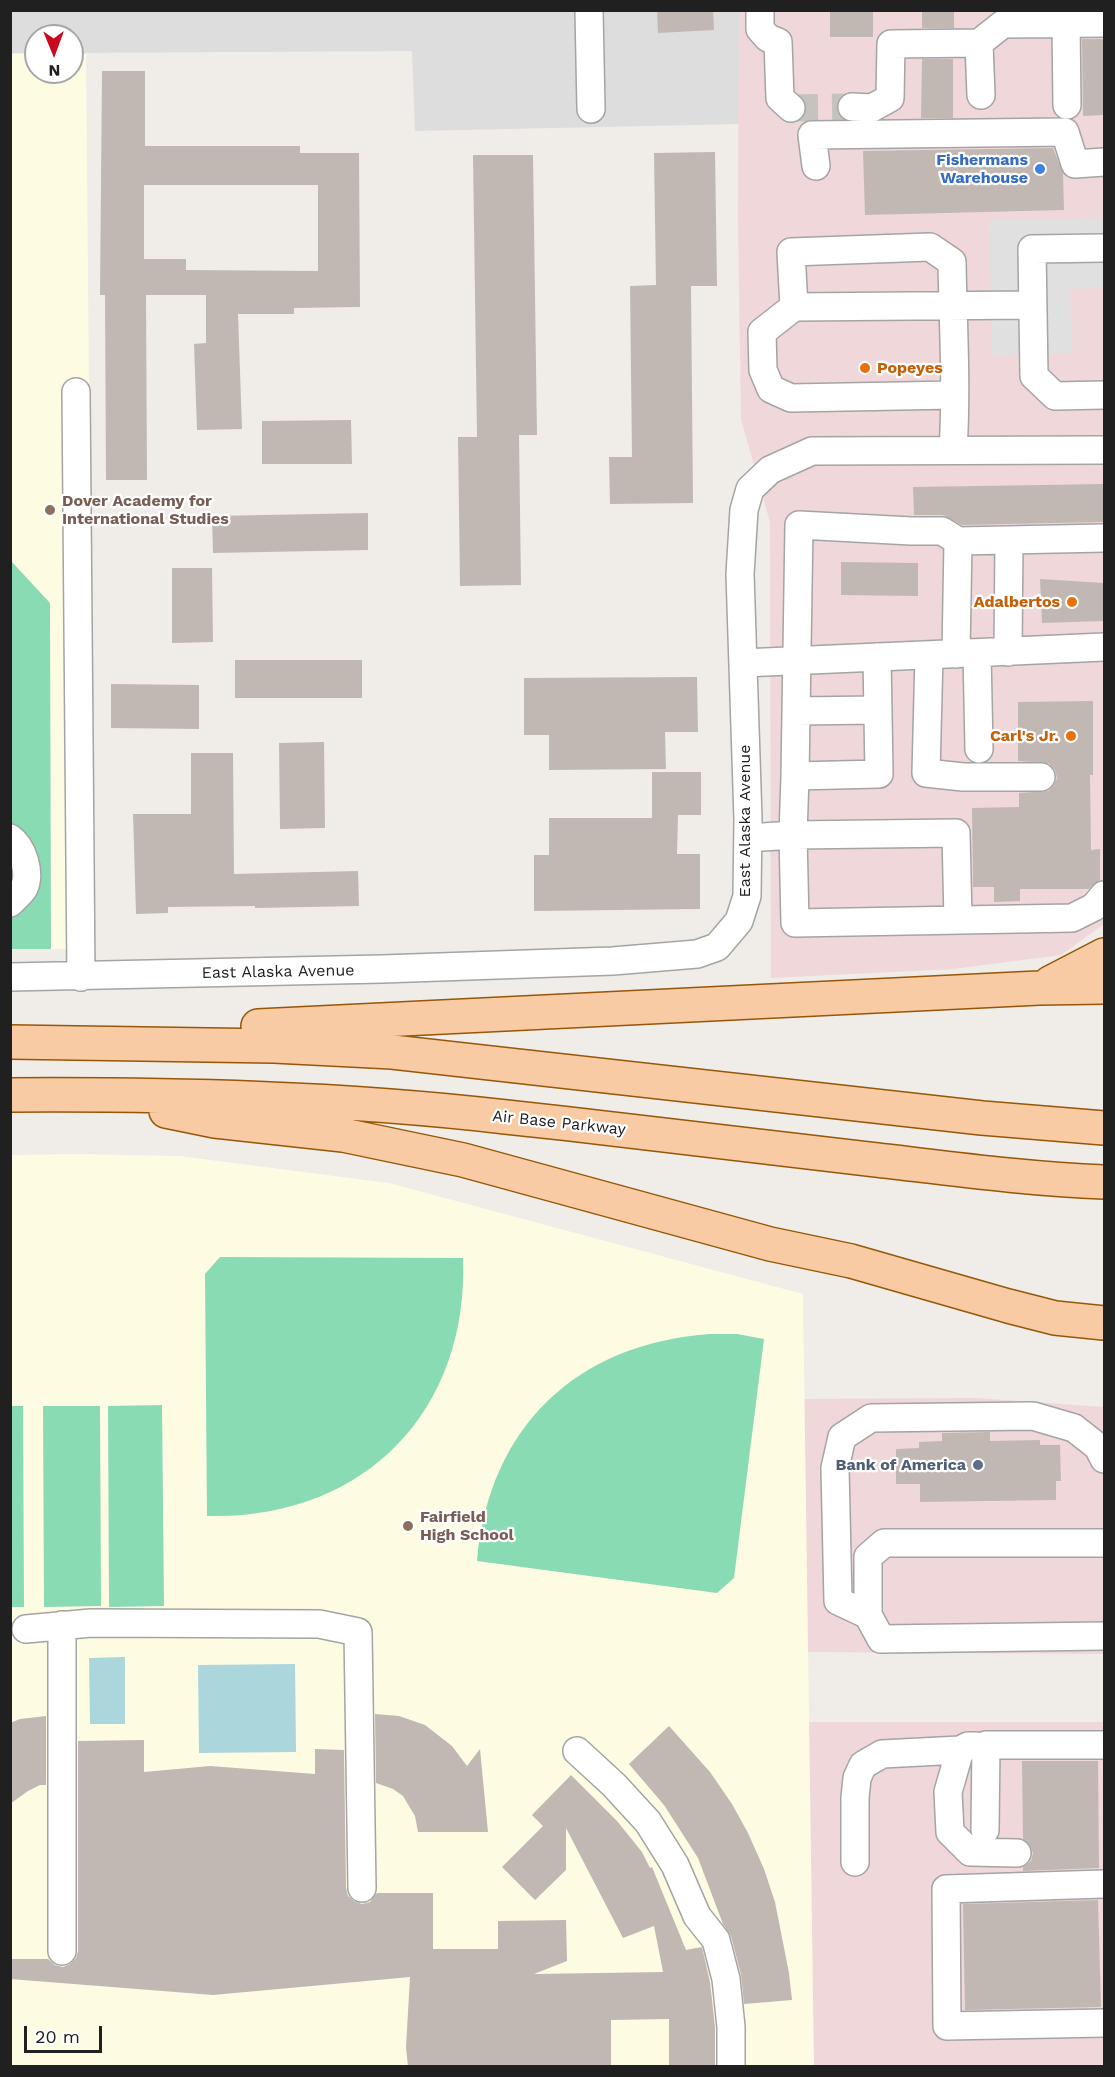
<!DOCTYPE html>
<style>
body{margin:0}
#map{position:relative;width:1115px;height:2077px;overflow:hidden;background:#f0ece7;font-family:"Work Sans",sans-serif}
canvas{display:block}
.frame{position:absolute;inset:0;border:12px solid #202020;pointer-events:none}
.north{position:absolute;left:24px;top:24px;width:60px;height:60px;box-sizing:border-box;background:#fff;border:2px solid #a6a6a6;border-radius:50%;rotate:179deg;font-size:16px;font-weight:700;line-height:24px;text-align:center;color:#202020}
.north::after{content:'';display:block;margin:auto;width:21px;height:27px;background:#c8091e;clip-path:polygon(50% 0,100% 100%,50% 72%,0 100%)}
.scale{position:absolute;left:24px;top:2026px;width:78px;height:27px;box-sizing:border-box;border:3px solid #202020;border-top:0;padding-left:8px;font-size:18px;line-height:21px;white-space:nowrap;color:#202020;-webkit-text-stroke:4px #fff;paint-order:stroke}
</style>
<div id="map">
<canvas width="1115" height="2077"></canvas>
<div class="frame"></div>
<div class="north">N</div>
<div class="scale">20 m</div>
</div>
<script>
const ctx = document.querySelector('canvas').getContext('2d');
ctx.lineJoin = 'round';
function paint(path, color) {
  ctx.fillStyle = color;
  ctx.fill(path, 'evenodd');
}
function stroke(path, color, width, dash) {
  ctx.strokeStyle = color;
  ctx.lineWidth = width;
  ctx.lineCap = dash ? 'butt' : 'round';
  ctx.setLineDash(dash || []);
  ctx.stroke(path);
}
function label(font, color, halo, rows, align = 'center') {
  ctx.font = font + ' "Work Sans",sans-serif';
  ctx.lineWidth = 4.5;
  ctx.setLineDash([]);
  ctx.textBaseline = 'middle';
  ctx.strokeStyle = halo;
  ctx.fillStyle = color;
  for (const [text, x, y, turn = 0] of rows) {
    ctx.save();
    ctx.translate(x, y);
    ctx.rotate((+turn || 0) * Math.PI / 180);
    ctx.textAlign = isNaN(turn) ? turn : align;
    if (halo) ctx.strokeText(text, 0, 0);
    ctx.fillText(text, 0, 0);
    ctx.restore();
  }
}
const residential = new Path2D(`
 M 10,11 L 739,11 L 739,124 L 415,131 L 412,51 L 72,53 L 72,36 L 36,36 L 36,53 L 11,53 Z`);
const commercial = new Path2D(`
 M 739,11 L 1104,11 L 1104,924 L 1061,955 L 953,969 L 771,978 L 770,522 L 741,419 L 738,218 Z
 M 976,1398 L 1104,1407 L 1104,1654 L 807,1652 L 804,1399 Z
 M 808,1722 L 1104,1722 L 1104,2066 L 813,2066 Z`);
const education = new Path2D(`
 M 10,54 L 36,54 L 36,72 L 72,72 L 72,54 L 86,54 L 94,949 L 11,949 Z
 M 74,1154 L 179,1156 L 389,1183 L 803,1294 L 814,2066 L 11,2066 L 10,1155 Z`);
const pitch = new Path2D(`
 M 12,562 L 50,603 L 51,949 L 11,949 L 10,563 Z
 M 220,1257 L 463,1258 C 469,1413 362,1520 207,1516 L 205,1274 Z
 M 709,1334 L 737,1334 L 764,1339 L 734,1578 L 717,1593 L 477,1561 C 489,1427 576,1344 709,1334 Z
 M 162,1405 L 164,1606 L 109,1607 L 108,1406 Z
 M 11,1406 L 23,1406 L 24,1607 L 11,1607 Z
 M 43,1406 L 100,1406 L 101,1606 L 44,1607 Z`);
const parking = new Path2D(`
 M 1104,218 L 1104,287 L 1070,289 L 1072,354 L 992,355 L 989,220 Z`);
const water = new Path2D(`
 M 125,1657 L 125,1724 L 90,1724 L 89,1658 Z
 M 295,1664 L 296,1752 L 199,1753 L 198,1665 Z`);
const building = new Path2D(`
 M 657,10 L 713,10 L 714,30 L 658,33 Z
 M 830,10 L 873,10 L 873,37 L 830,37 Z
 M 922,10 L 954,10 L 954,28 L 922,28 Z
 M 1082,39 L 1104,39 L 1104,115 L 1083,116 Z
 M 922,59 L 953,59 L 953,118 L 921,118 Z
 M 102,71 L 145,71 L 145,146 L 300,146 L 300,153 L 359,153 L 360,307 L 294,308 L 294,314 L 238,314 L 242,429 L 197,430 L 194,344 L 206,343 L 206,295 L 146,295 L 147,480 L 106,480 L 105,295 L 100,295 ZM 144,185 L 318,185 L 318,271 L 186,270 L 186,259 L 144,259 Z
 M 1053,148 L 1063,173 L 1064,210 L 865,215 L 863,151 Z
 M 715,152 L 717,286 L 691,286 L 693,503 L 610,504 L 609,457 L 632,457 L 630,286 L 656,285 L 654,153 Z
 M 473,155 L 533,155 L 537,435 L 519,435 L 521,585 L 460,586 L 458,437 L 477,437 Z
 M 351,420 L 352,464 L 262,464 L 262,421 Z
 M 1104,484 L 1104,522 L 962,525 L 943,515 L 914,515 L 913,487 Z
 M 368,513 L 368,550 L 213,553 L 212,516 Z
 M 841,562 L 918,563 L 918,596 L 841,595 Z
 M 172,568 L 212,568 L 213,642 L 172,643 Z
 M 1040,579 L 1103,583 L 1103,621 L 1042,623 Z
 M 235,660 L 362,660 L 362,698 L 235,698 Z
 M 697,677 L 698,732 L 665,732 L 666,769 L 549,770 L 549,735 L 524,735 L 524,678 Z
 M 111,684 L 199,685 L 199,729 L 111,728 Z
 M 1093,701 L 1093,775 L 1090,775 L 1091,850 L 1100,849 L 1100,880 L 1089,889 L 1020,889 L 1020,901 L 994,902 L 994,887 L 973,887 L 972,808 L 1019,807 L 1019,793 L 1048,791 L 1054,785 L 1057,778 L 1055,770 L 1048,763 L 1018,761 L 1018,702 Z
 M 324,742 L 325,828 L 280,829 L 279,743 Z
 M 191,753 L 233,753 L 234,874 L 358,871 L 359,906 L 255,908 L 255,906 L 168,907 L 168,913 L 136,914 L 133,814 L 191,814 Z
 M 652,772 L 701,772 L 701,815 L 678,815 L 677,854 L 700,854 L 700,909 L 534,911 L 534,855 L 549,855 L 549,818 L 652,818 Z
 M 990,1432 L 990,1441 L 1040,1440 L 1040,1445 L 1060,1445 L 1061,1481 L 1056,1481 L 1056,1500 L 920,1502 L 920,1484 L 896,1484 L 896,1449 L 919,1448 L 919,1442 L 942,1441 L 942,1433 Z
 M 375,1714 L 399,1716 L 425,1725 L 452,1746 L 467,1766 L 480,1749 L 488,1832 L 418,1832 L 415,1816 L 403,1796 L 393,1789 L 376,1783 Z
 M 46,1716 L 46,1785 L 40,1785 L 28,1791 L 10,1804 L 10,1723 L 20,1719 Z
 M 669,1726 L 710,1772 L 732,1804 L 748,1833 L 764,1869 L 775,1902 L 789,1973 L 792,2000 L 744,2004 L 741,1975 L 731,1936 L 723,1924 L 698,1858 L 664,1805 L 629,1764 Z
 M 144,1740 L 144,1772 L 210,1766 L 315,1774 L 315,1749 L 344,1750 L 346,1888 L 348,1896 L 354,1901 L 362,1904 L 370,1902 L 377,1893 L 433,1893 L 433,1949 L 498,1949 L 498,1921 L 566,1920 L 567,1961 L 534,1974 L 663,1972 L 654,1926 L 623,1938 L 566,1828 L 566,1870 L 535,1900 L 502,1867 L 543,1826 L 532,1815 L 571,1775 L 617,1821 L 642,1852 L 650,1868 L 652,1867 L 686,1950 L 702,1947 L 710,1982 L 715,2027 L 715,2065 L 669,2065 L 669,2019 L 611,2020 L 611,2067 L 408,2067 L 406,2047 L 410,1977 L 213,1995 L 10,1979 L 10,1959 L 48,1959 L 55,1965 L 63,1967 L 70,1964 L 76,1958 L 78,1951 L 78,1741 Z
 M 1022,1761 L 1098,1761 L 1099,1868 L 1023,1871 L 1023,1867 L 1031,1861 L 1033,1853 L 1030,1845 L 1023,1839 Z
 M 1098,1900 L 1101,2007 L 965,2010 L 963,1904 Z`);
const minorTunnel = new Path2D(`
 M 791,108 L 852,107`);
const minor = new Path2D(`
 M 589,10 L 591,109
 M 760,10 L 760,29 L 768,38 L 778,42 L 780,98 L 791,108
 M 1066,23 L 1067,105
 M 979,43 L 981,95
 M 852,107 L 872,108 L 890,98 L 891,44 L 979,43 L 1003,24 L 1104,23
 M 816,166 L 812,135 L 1065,132 L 1075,164 L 1104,162
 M 1104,248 L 1032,249 L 1034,376 L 1055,396 L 1104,395
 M 794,307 L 762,332 L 763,370 L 771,389 L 791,398 L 954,395
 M 76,392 L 81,977
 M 953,450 C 957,388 953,324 952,262 L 930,247 L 791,252 L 794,307 L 1033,305
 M 1008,652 L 1009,540
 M 977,653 L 979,749
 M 956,654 L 958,541 L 1104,538
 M 929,655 L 926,773 L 963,777 L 1041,777
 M 877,657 L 879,774 L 795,776 L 793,835 L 956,833 L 958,920
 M 743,663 L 1104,647
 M 796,711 L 878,710
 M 795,776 L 799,525 L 911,531 L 942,531 L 958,541
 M 10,838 C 23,847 31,873 24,888 C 21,893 14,899 10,903
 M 748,838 L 793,835 L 795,923 L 1072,918 L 1094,907 L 1104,895
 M 10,977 L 382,969 L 613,961 L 697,954 L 717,947 L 739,921 L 747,896 L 748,819 L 740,574 L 744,510 L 750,489 L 770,470 L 812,451 L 1104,450
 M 1104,1543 L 884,1543 L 868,1557 L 868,1615 L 881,1639 L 1104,1636
 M 868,1615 L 838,1601 L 835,1468 L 842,1437 L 871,1418 L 1033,1416 L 1074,1428 L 1098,1447 L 1104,1459
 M 62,1625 L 62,1951
 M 26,1629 L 91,1623 L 319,1624 L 358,1632 L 362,1888
 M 976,1746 L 968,1746 L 960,1750 L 948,1792 L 950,1832 L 970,1852 L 1017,1853
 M 577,1751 L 614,1785 L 648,1822 L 675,1865 L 697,1916 L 716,1940 L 726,1979 L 731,2027 L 731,2066
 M 985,1830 L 986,1745 L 1104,1745
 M 855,1862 L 855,1798 L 857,1778 L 863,1765 L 882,1754 L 960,1750
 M 1104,1884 L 946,1889 L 947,2026 L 1104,2023`);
const major = new Path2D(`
 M 1050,983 L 1104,955
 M 258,1026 L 1039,988 L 1104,987
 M 10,1042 L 274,1046 L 392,1052 L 982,1118 L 1104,1128
 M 10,1095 C 176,1094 342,1098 506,1117 C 627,1130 748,1145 868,1159 C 947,1168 1026,1179 1104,1182
 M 166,1111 L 215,1121 L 343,1135 L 463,1160 L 770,1244 L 851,1261 L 1008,1306 L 1055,1318 L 1104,1323`);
const markers = [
 [1040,169,6,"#3f7fe0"],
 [865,368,6,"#e8710a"],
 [50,510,6,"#8d6e63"],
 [1072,602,6,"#e8710a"],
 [1071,736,6,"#e8710a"],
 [978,1465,6,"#5c6f8a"],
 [408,1526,6,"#8d6e63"]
];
const shopNames = [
 ["Fishermans",1028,160],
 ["Warehouse",1028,178]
];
const foodNames = [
 ["Popeyes",877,368,"left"],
 ["Adalbertos",1060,602],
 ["Carl's Jr.",1059,736]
];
const educationNames = [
 ["Dover Academy for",62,501],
 ["International Studies",62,519],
 ["Fairfield",420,1517],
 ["High School",420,1535]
];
const streetNames = [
 ["East Alaska Avenue",745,821,-90],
 ["East Alaska Avenue",278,972,-1],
 ["Air Base Parkway",559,1123,6]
];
const serviceNames = [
 ["Bank of America",966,1465]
];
paint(residential, '#dedddd');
paint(commercial, '#f0d7d9');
paint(education, '#fefbe3');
paint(pitch, '#89dbb3');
paint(parking, '#e0e0e0');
paint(water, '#aad6dc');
paint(building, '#c1b8b4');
stroke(minorTunnel, '#c6c3bf', 27, [27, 14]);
stroke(minor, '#a4a4a4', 30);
stroke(major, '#965707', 36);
stroke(minor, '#fff', 27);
stroke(major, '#f8cba4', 33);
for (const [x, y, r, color] of markers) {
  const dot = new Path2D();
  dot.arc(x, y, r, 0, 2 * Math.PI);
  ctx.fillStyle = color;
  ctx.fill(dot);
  stroke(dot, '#fff', 2);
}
label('bold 16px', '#366cbe', '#fff', shopNames, 'right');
label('bold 16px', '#c56008', '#fff', foodNames, 'right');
label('bold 16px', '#785e54', '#fff', educationNames, 'left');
label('16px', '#202020', '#fff', streetNames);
label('bold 16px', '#4e5e75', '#fff', serviceNames, 'right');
</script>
